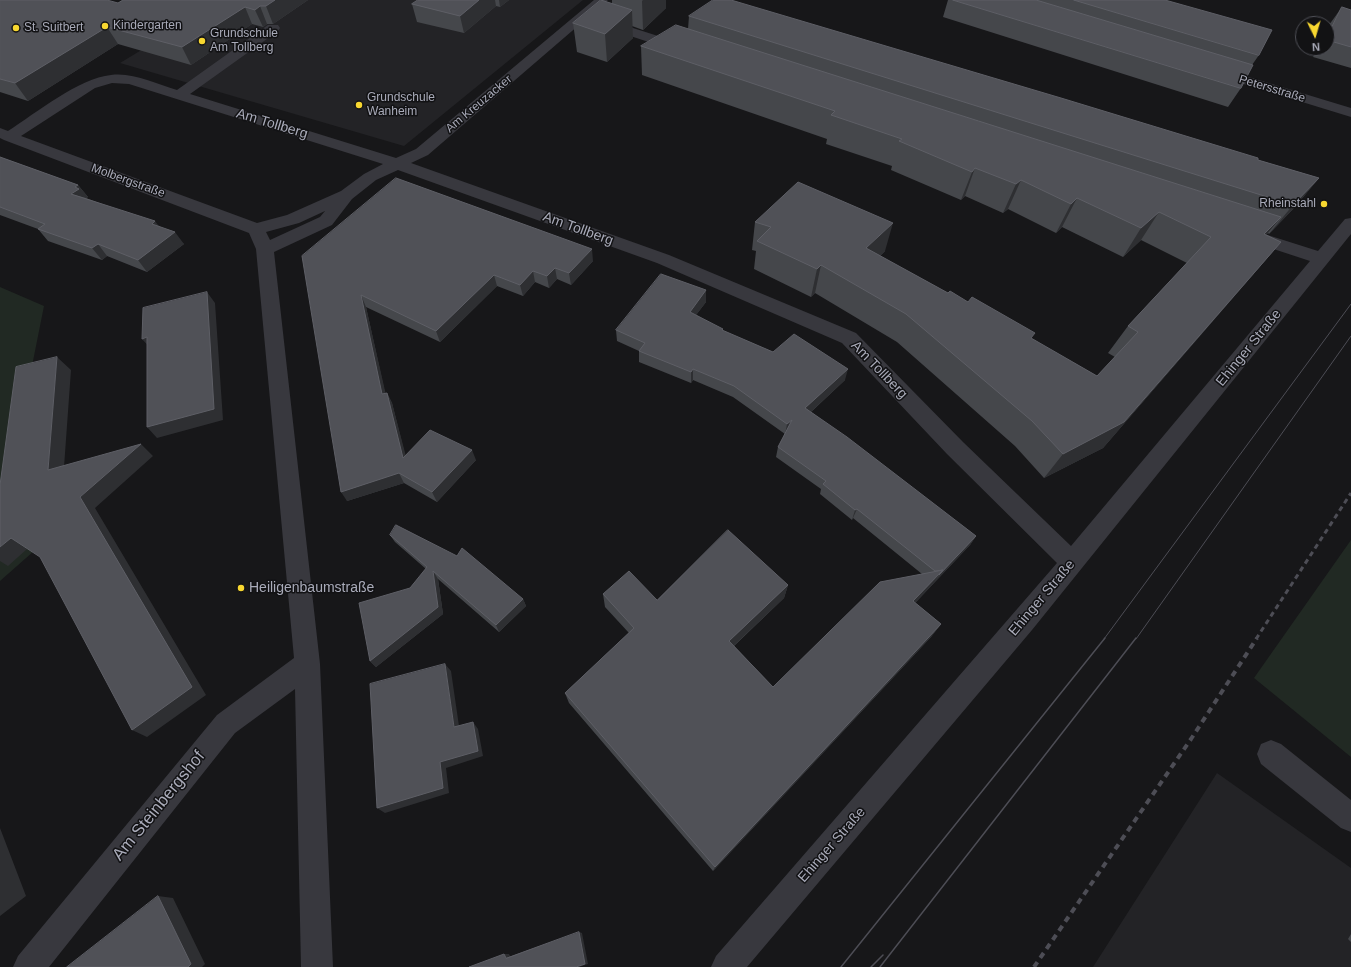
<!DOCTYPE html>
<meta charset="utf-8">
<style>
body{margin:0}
#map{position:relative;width:1351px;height:967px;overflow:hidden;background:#171719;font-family:Arial,sans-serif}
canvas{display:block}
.north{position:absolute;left:1295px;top:16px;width:40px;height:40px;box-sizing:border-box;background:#121214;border:1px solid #4e4f56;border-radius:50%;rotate:175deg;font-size:11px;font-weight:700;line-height:16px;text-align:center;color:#a9abb9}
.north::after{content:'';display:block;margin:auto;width:14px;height:18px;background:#f8d730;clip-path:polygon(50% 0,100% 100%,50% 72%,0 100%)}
</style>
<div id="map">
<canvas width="1351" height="967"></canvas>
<div class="north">N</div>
</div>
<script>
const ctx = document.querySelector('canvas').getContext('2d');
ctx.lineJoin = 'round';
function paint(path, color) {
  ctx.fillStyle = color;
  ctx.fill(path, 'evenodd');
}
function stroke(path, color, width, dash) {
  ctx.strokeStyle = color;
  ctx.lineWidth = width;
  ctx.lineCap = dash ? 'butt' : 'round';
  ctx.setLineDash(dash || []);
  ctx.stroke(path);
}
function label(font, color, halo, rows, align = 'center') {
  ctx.font = font + ' Arial,sans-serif';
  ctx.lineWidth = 3;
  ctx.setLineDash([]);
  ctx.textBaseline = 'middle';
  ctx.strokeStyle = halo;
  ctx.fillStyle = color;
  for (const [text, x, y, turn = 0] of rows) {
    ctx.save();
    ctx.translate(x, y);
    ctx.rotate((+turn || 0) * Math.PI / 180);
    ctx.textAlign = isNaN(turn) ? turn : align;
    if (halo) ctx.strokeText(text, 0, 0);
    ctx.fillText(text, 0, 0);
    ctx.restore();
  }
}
const built = new Path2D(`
 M 224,0 L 583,0 L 404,146 L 120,63 Z
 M 1217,773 L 1351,868 L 1351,967 L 1093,967 Z`);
const green = new Path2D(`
 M 0,287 L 44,306 L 29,381 L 51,536 L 0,581 Z
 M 1351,540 L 1351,757 L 1254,678 Z`);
const minor = new Path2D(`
 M 594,0 L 608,0 L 428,155 L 411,163 L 669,255 L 856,333 L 963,442 L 1071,546 L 1310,261 L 1243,239 L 1240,235 L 1243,231 L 1249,229 L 1255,231 L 1318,251 L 1345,219 L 1351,218 L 1351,234 L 1032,630 L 747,967 L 711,967 L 716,956 L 1057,563 L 947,454 L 842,343 L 657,263 L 398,170 L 376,180 L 352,199 L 332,225 L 274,252 L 320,664 L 333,967 L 301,967 L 295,689 L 235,733 L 49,967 L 13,967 L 18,956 L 217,715 L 294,658 L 256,249 L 249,233 L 4,140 L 0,138 L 0,128 L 8,131 C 36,113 79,78 111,75 C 133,72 156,84 177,90 L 268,25 L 278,25 L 280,28 L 278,31 L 190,94 L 396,158 L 416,149 ZM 112,83 L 129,84 L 383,164 L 364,174 L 341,191 L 287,215 L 257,223 L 21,136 L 95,88 ZM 325,211 L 320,217 L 270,240 L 266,232 L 299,223 Z
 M 605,19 L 686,45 L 688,48 L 686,51 L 676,51 L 600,26 L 598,23 L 600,20 Z
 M 1216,67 L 1351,108 L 1351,117 L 1211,74 L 1209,71 L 1211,68 Z
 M 1271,740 L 1281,744 L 1351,800 L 1351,832 L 1341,828 L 1261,764 L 1257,754 L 1261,744 Z`);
const tramFar1 = new Path2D(`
 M 1104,639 L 1351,304
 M 1136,639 L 1351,336`);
const tram = new Path2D(`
 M 841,967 L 1105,638
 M 871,967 L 883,955
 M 880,967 L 1136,638`);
const railFar1 = new Path2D(`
 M 1256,639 L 1351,493`);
const rail = new Path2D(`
 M 1034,967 L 1191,739 L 1257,638`);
const wall = new Path2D(`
 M 0,0 L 118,3 L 123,0 L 308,0 L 273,24 L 267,24 L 263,27 L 252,24 L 191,65 L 118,44 L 28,101 L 0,92 Z
 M 418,0 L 509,0 L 500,7 L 496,6 L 464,33 L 417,22 L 412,4 Z
 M 612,0 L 666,0 L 666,8 L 643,30 L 632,26 L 633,38 L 607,62 L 577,52 L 573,23 L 612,4 Z
 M 948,0 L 1165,0 L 1259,55 L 1252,65 L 1241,88 L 1228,107 L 943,17 Z
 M 1342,7 L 1351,10 L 1351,68 L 1313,57 L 1318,48 L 1327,48 L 1327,29 L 1329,25 Z
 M 689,16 L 1258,160 L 1319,178 L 1295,207 L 1269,234 L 1268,233 L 1266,235 L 1281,242 L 1257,270 L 1103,448 L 1044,478 L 1015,446 L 897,342 L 815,293 L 811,297 L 754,269 L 756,251 L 752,250 L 755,222 L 885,251 L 880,256 L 1032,339 L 1097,376 L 1115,357 L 1108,353 L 1128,326 L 1187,263 L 1141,240 L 1123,257 L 1062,227 L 1056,233 L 1008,209 L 1003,213 L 965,196 L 961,200 L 891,170 L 892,166 L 826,144 L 827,139 L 642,75 L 641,46 L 688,29 Z
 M 0,157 L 78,185 L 88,197 L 86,198 L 159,226 L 184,244 L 147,272 L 107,256 L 102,260 L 48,241 L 38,229 L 0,215 Z
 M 302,256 L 593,261 L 571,285 L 557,279 L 549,288 L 535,282 L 523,296 L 497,286 L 440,342 L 366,307 L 385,393 L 387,393 L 392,403 L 405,455 L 476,460 L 437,502 L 404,483 L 347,501 Z
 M 706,290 L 706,302 L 696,315 L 723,331 L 773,352 L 845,380 L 811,412 L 976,536 L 970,545 L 915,603 L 941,624 L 931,637 L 713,871 L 569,703 L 565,693 L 629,633 L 605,607 L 603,594 L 657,600 L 788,585 L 784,598 L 734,646 L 773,687 L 922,574 L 853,518 L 852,520 L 820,494 L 821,489 L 776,457 L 778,447 L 785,434 L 733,397 L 693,380 L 691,383 L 639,362 L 639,351 L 617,341 L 616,330 Z
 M 390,535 L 523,599 L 526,606 L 499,632 L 438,579 L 443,614 L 376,667 L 370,661 L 410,588 L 426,569 L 395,542 Z
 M 1351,934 L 1351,942 L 1348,939 Z`);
const shadedWall = new Path2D(`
 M 275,0 L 308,0 L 273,24 L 266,6 Z
 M 479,0 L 495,0 L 496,6 L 464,33 L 460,16 Z
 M 499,0 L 509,0 L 500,7 Z
 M 643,0 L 666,0 L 666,8 L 643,30 L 642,1 Z
 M 260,6 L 267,24 L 263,27 L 255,10 Z
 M 245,7 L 252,24 L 191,65 L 182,47 Z
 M 632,10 L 633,38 L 607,62 L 605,34 Z
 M 107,27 L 118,44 L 28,101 L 15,83 Z
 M 975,168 L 965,196 L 961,200 L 972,172 Z
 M 1319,178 L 1295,207 L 1269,234 L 1293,205 Z
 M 1021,180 L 1008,209 L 1003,213 L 1016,184 Z
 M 78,185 L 88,197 L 86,198 L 71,194 L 75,187 Z
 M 1077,198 L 1062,227 L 1056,233 L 1071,204 Z
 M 1159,212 L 1141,240 L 1123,257 L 1141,228 Z
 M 1281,217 L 1258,245 L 1264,234 Z
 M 155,221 L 164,233 L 152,224 Z
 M 893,223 L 885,251 L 859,276 L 866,248 Z
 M 175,232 L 184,244 L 147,272 L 138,260 Z
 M 1281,242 L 1257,270 L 1103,448 L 1044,478 L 1063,454 Z
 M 98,244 L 107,256 L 102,260 L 92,248 Z
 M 592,249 L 593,261 L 571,285 L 569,273 Z
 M 821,265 L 815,293 L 811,297 L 817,269 Z
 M 555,268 L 557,279 L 549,288 L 547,276 Z
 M 533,271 L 535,282 L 523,296 L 520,285 Z
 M 494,275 L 497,286 L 440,342 L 436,331 Z
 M 706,290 L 706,302 L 690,323 L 690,312 Z
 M 207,292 L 215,303 L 223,420 L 157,438 L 147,427 Z
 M 361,295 L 366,307 L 388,404 L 382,394 Z
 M 147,337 L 152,350 L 142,339 Z
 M 57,357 L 71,370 L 63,481 L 48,470 Z
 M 693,369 L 693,380 L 691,383 L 691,372 Z
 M 848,369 L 845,380 L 803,419 L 805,408 Z
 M 387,393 L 392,403 L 409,468 L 403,458 Z
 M 792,420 L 785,435 L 787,424 Z
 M 141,444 L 153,456 L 95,508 L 206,695 L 147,737 L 132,730 L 80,497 Z
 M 472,450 L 476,460 L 437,502 L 432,492 Z
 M 399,473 L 404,483 L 347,501 L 341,492 Z
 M 857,509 L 853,518 L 852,520 L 855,510 Z
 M 976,536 L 970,545 L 934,583 L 939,575 Z
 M 11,538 L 27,549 L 8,566 L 0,561 L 0,547 Z
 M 943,570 L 934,583 L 905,614 L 913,601 Z
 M 433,571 L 438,579 L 443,614 L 376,667 L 370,661 Z
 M 788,585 L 784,598 L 727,652 L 729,641 Z
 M 523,599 L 526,606 L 499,632 L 496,625 Z
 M 941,624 L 931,637 L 713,871 L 715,867 Z
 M 445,664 L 451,671 L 460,733 L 454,727 Z
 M 473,722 L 478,729 L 483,756 L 446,768 L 449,793 L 385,813 L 377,808 Z
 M 0,828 L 26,896 L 0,916 Z
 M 158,896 L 173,898 L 205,964 L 202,967 L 188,967 Z
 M 579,932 L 582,933 L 588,964 L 579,967 L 576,967 Z
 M 504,954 L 509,954 L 511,958 L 506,958 Z`);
const building = new Path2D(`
 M 0,0 L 107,0 L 118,3 L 123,0 L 275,0 L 266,6 L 260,6 L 255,10 L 245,7 L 182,47 L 107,27 L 15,83 L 0,79 Z
 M 418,0 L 479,0 L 460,16 L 412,4 Z
 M 601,0 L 632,10 L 605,34 L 573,23 Z
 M 713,0 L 731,0 L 1061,98 L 1258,158 L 1258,160 L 1319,178 L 1293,205 L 689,16 Z
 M 953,0 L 1036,0 L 1253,65 L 1241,88 Z
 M 1074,0 L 1165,0 L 1272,30 L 1259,55 Z
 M 1342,7 L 1351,10 L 1351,47 L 1327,40 L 1327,37 Z
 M 676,25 L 1281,217 L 1264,234 L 1281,242 L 1124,422 L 1063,454 L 1032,421 L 906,314 L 821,265 L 817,269 L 757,241 L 771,227 L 755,222 L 798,182 L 893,223 L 866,248 L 948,293 L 950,291 L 968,302 L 972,297 L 1035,333 L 1031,338 L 1097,376 L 1138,332 L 1128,326 L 1211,237 L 1159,212 L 1141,228 L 1077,198 L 1071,204 L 1021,180 L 1016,184 L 975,168 L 972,172 L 899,141 L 902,139 L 831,115 L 835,111 L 641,46 Z
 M 0,157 L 78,185 L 75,187 L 79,189 L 71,194 L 155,221 L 152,224 L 175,232 L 138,260 L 98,244 L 92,248 L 38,229 L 45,224 L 0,207 Z
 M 396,178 L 592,249 L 569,273 L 555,268 L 547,276 L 533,271 L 520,285 L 494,275 L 436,331 L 361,295 L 382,394 L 387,393 L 403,458 L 430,430 L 472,450 L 432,492 L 399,473 L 341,492 L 302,256 Z
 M 661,274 L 706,290 L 690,312 L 723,329 L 722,330 L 773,352 L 794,334 L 848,369 L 805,408 L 847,437 L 976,536 L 939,575 L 943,570 L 935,571 L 857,509 L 855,510 L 823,484 L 826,481 L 778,447 L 792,420 L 787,424 L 734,386 L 693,369 L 691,372 L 639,351 L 645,343 L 616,330 Z
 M 207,292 L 214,409 L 147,427 L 147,337 L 142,339 L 143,308 Z
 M 57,357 L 48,470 L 141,444 L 80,497 L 192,687 L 132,730 L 40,557 L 11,538 L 0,547 L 0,485 L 16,367 Z
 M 396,525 L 457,556 L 462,548 L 523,599 L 496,625 L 433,571 L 438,607 L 370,661 L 359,603 L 410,588 L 427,567 L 390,535 Z
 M 728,530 L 788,585 L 729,641 L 773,687 L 880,582 L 943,570 L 913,601 L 941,624 L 715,867 L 565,693 L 634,628 L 603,594 L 629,571 L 657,600 Z
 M 445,664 L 454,727 L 473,722 L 478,751 L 440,762 L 443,788 L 377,808 L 370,684 Z
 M 158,896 L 191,964 L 188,967 L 67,967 Z
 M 579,932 L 585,964 L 576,967 L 469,967 L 504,954 L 506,958 Z`);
const markers = [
 [105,26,4,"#f8d730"],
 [16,28,4,"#f8d730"],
 [202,41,4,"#f8d730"],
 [359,105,4,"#f8d730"],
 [1324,204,4,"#f8d730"],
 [241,588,4,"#f8d730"]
];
const farPoinames = [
 ["Kindergarten",113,26],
 ["St. Suitbert",24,28],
 ["Grundschule",210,34],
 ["Am Tollberg",210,48],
 ["Grundschule",367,98],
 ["Wanheim",367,112],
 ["Rheinstahl",1316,204,"right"]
];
const farStreetnames = [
 ["Petersstraße",1272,89,17],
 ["Am Kreuzacker",479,104,-40],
 ["Molbergstraße",128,181,20]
];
const streetNames = [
 ["Am Tollberg",272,124,17],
 ["Am Tollberg",578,229,20],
 ["Ehinger Straße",1249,348,-51],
 ["Am Tollberg",879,370,46],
 ["Ehinger Straße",1042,598,-50],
 ["Ehinger Straße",832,845,-49]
];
const poiNames = [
 ["Heiligenbaumstraße",249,588]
];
const nearStreetnames = [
 ["Am Steinbergshof",159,806,-51]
];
paint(built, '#232326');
paint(green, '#212923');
paint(minor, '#38383e');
stroke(tramFar1, '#4d4d55', 1);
stroke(tram, '#4d4d55', 1.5);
stroke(railFar1, '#4d4d55', 3, [5, 4]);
stroke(rail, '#4d4d55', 4, [6, 5]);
paint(wall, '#45474b');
paint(shadedWall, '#2e2f32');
paint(building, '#505157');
stroke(building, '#5e5f66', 1);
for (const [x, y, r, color] of markers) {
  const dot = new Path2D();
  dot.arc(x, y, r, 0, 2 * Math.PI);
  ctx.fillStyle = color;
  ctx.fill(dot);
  stroke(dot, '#121214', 1.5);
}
label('12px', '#a9abb9', '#121214', farPoinames, 'left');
label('12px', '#a9abb9', '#121214', farStreetnames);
label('14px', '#a9abb9', '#121214', streetNames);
label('14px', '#a9abb9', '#121214', poiNames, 'left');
label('17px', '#a9abb9', '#121214', nearStreetnames);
</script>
